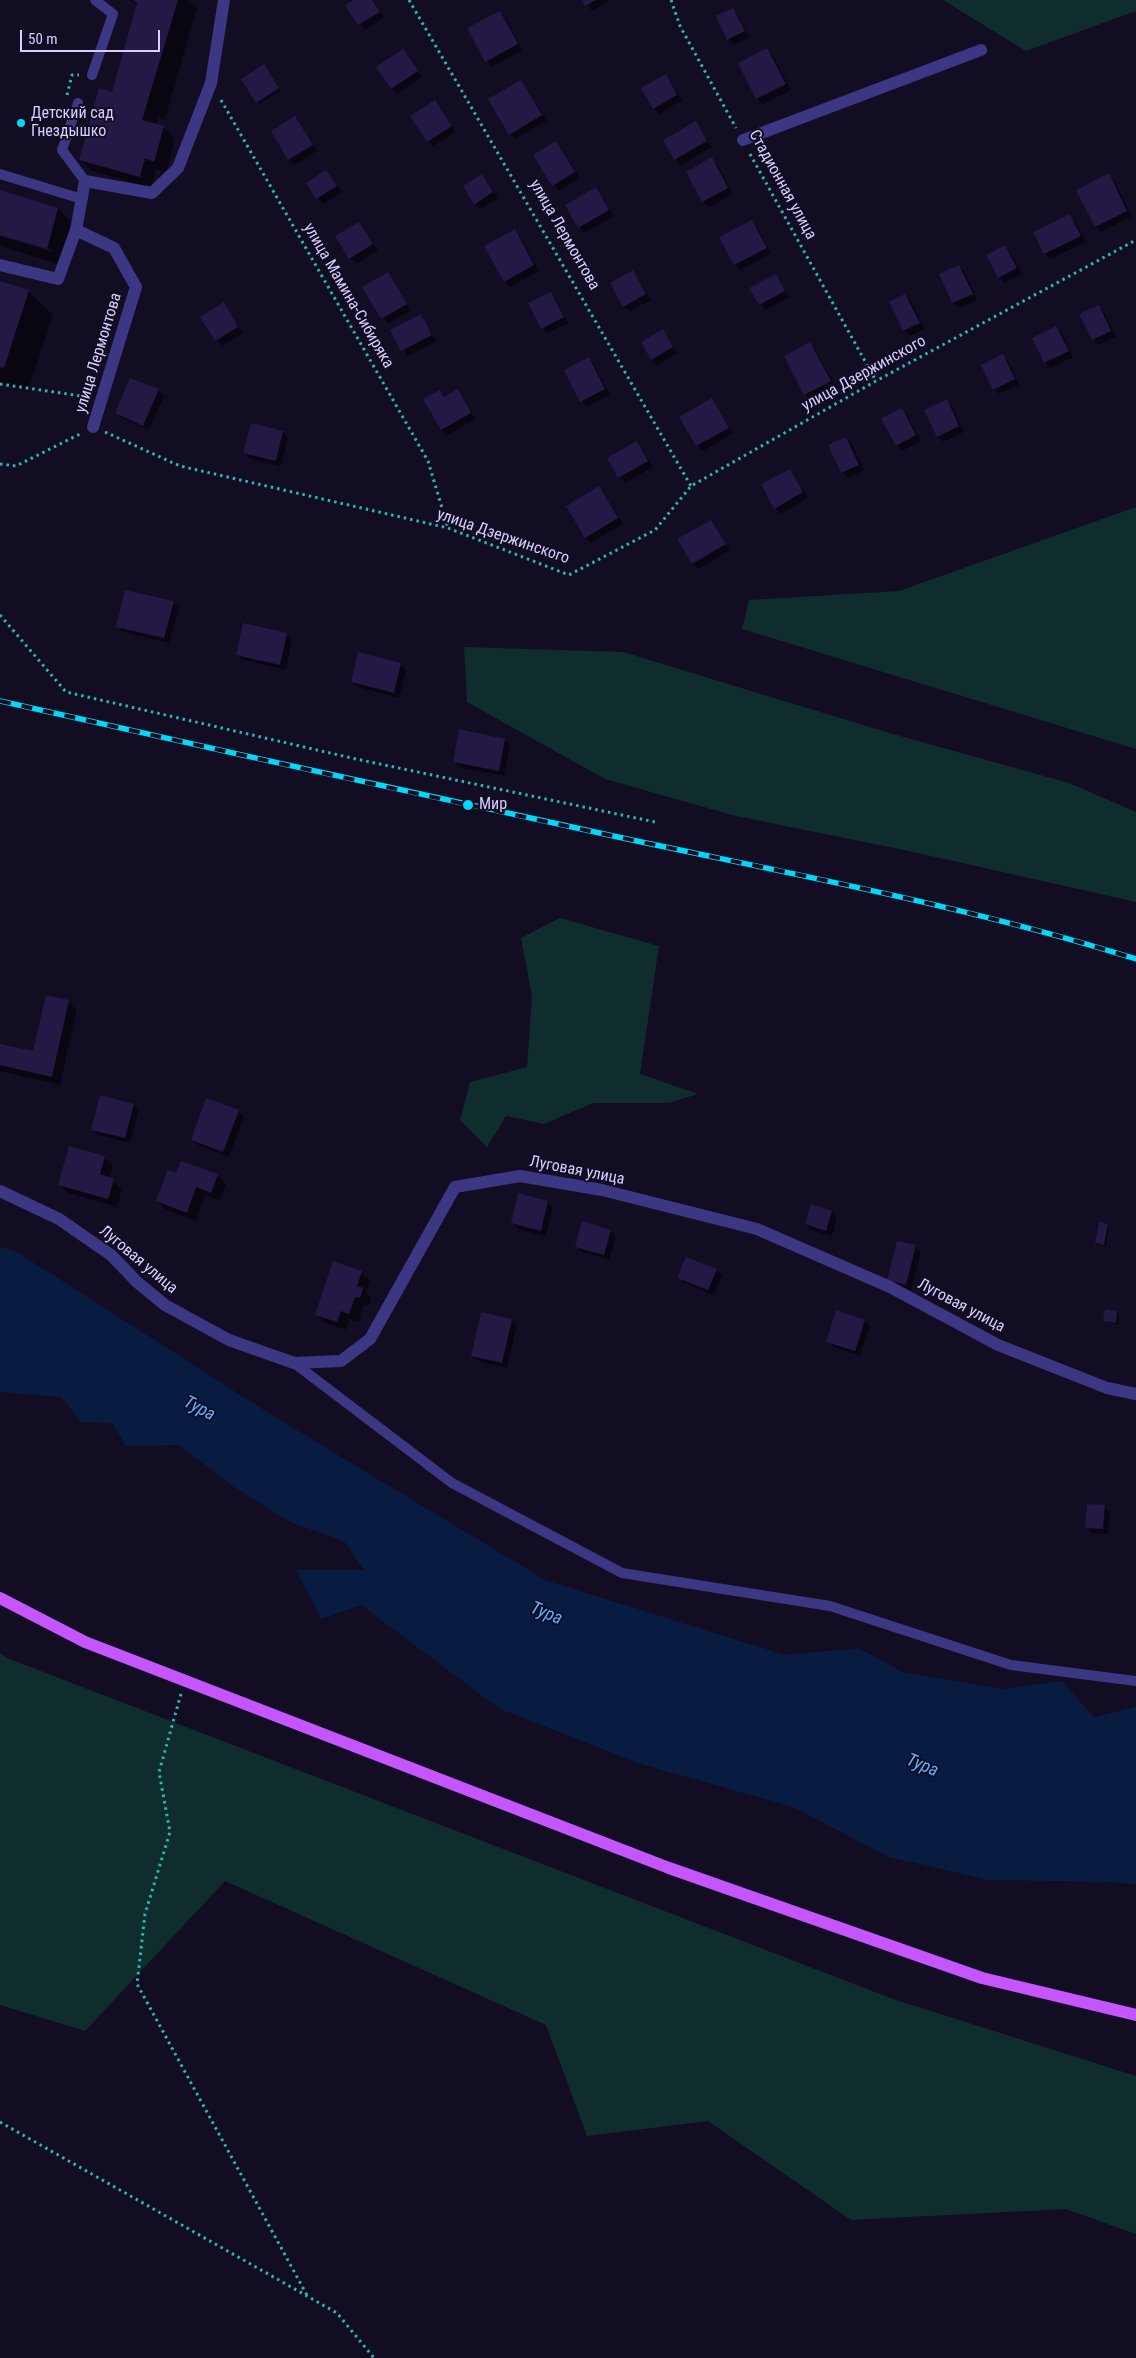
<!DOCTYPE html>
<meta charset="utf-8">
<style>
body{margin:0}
#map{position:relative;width:1136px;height:2358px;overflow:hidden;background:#120d23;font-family:"Roboto Condensed",sans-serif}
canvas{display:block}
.scale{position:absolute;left:20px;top:30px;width:140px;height:22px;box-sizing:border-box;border:2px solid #d6cfff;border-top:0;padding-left:6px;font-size:15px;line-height:18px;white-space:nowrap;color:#d6cfff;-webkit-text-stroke:4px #120d23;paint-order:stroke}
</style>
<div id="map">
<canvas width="1136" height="2358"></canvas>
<div class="scale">50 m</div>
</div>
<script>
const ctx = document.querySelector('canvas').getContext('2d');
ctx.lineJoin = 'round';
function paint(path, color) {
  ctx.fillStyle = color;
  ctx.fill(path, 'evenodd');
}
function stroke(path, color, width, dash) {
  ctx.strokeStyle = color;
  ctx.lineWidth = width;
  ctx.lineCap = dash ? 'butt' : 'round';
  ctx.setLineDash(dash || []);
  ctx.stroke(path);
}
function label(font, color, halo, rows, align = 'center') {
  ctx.font = font + ' "Roboto Condensed",sans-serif';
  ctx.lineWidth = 4;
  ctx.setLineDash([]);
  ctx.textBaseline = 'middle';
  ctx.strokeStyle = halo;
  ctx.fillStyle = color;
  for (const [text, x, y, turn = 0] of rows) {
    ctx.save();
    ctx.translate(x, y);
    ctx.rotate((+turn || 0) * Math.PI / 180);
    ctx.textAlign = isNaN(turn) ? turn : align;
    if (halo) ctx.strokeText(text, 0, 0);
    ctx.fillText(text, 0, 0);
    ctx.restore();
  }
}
const green = new Path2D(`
 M 943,0 L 1136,0 L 1136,11 L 1026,51 Z
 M 1136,507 L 1136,749 L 742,629 L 749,600 L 899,591 Z
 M 464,647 L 623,652 L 886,732 L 1069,783 L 1136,812 L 1136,902 L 909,851 L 736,816 L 605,779 L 467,702 Z
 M 560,918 L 659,946 L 640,1074 L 698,1094 L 669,1103 L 593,1103 L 544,1124 L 506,1116 L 487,1147 L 460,1120 L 470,1082 L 527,1067 L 532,996 L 521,938 Z
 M 0,1653 L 7,1658 L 893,1999 L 1136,2076 L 1136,2234 L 1066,2209 L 851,2220 L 708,2121 L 587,2136 L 546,2025 L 225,1881 L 85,2031 L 0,2005 Z`);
const water = new Path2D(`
 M 0,1247 L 17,1252 L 267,1412 L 545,1580 L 785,1655 L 859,1648 L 902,1672 L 1002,1689 L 1062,1681 L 1094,1717 L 1136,1707 L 1136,1885 L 1113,1882 L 989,1880 L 889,1857 L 793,1807 L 641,1764 L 500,1709 L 361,1605 L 321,1619 L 296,1570 L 364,1570 L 344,1541 L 292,1523 L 234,1487 L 179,1445 L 126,1446 L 112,1423 L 81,1422 L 61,1397 L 0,1392 Z`);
const shadow = new Path2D(`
 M 130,0 L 189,0 L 197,8 L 165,119 L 158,117 L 156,125 L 163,127 L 175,139 L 166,173 L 156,169 L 151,188 L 92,171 L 81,160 L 113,94 L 137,5 Z
 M 355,0 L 373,0 L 384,18 L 365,30 L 347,5 Z
 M 583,0 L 610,0 L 592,11 Z
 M 733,9 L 738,15 L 749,37 L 734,45 L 728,39 L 717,17 Z
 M 500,13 L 505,18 L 522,50 L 492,67 L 486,61 Z
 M 403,50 L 422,77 L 397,94 L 392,88 Z
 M 767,50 L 773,55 L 791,90 L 763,104 L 757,98 L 740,64 Z
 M 264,65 L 281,91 L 259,104 L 257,102 Z
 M 665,75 L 682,100 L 659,114 L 654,108 Z
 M 521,81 L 547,121 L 515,139 L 510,134 Z
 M 435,101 L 456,132 L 433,146 L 428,141 Z
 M 295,117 L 317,151 L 295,165 L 289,159 Z
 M 695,123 L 712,147 L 681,165 L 675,159 Z
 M 556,142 L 580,178 L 559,191 L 534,155 Z
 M 712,159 L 717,164 L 733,194 L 709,207 L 703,201 Z
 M 326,171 L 342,192 L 323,204 L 307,183 Z
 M 482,175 L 498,198 L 481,209 L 475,204 Z
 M 1109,175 L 1114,181 L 1132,216 L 1101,232 L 1096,226 Z
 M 596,189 L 614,216 L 584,233 L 579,227 Z
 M 0,191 L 58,209 L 75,226 L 64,266 L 0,246 L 0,236 L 53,252 L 54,250 L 0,234 Z
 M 1070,215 L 1075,221 L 1086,242 L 1050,259 L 1045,254 Z
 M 751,221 L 757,227 L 771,254 L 740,270 L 735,265 Z
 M 359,224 L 378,250 L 356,264 L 350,258 Z
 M 514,231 L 520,236 L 539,271 L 510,287 L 505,281 Z
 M 1005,246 L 1010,252 L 1022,274 L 1004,283 L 999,277 Z
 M 959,266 L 965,272 L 977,300 L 959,308 L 953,303 L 941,274 Z
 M 633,271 L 651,300 L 630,311 L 624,306 Z
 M 387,274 L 411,310 L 388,324 L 364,288 Z
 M 775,276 L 790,297 L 765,310 L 751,289 Z
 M 0,282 L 28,291 L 53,315 L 28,391 L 0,383 Z
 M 551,293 L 556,299 L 568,323 L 547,333 L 542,328 Z
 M 905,295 L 911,301 L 925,329 L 910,336 L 904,330 L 890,303 Z
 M 223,304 L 243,333 L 222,346 L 202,317 Z
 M 1099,306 L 1104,312 L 1116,337 L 1098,345 L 1093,339 Z
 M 420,315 L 437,341 L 408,356 L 392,330 Z
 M 1056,328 L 1062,333 L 1073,357 L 1050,368 L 1045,362 Z
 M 662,331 L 678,353 L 658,365 L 652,359 Z
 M 810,344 L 815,349 L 836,387 L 811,400 L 805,394 Z
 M 1003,356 L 1008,361 L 1019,385 L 999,394 L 994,389 Z
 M 589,358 L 594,364 L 610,395 L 587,406 L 581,401 Z
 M 158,390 L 164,396 L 149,430 L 122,418 L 116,413 Z
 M 439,391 L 446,397 L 457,391 L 476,419 L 447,435 L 442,429 Z
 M 712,400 L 733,433 L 703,451 L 697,445 Z
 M 946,401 L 952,406 L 964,432 L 943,442 L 938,436 Z
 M 902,409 L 907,415 L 921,441 L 902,451 L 897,445 Z
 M 283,432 L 288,438 L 281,466 L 250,459 L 244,453 Z
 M 846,438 L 852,444 L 864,470 L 848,478 L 842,472 Z
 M 637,442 L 653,467 L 625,483 L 619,477 Z
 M 790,470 L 808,498 L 781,514 L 775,508 Z
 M 599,488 L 623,524 L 591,543 L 586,537 Z
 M 711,522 L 730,550 L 698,569 L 693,563 Z
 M 173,602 L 179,608 L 169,643 L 123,632 L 117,626 Z
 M 286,634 L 292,640 L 286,670 L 243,660 L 237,655 Z
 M 400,664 L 406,670 L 399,698 L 358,687 L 352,682 Z
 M 505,740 L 510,746 L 504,776 L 460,767 L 454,761 Z
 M 68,1002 L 77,1010 L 60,1085 L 0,1071 L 0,1045 L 34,1053 Z
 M 133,1105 L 139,1110 L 130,1143 L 98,1135 L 92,1129 Z
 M 238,1111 L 244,1116 L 229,1157 L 198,1145 L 192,1140 Z
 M 104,1158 L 113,1166 L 109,1179 L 122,1188 L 117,1207 L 68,1193 L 59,1184 Z
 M 177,1175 L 217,1175 L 226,1184 L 220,1201 L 205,1195 L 196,1221 L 166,1210 L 158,1201 Z
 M 548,1202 L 553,1208 L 546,1236 L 518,1229 L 512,1223 Z
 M 832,1212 L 837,1218 L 832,1236 L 812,1230 L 806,1224 Z
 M 1107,1225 L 1109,1227 L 1106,1246 L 1098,1245 L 1096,1243 Z
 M 611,1231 L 616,1237 L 609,1260 L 582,1252 L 576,1246 Z
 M 915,1246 L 921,1252 L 911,1290 L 894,1285 L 889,1280 Z
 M 716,1270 L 722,1275 L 714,1295 L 684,1283 L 679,1278 Z
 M 361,1272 L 370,1281 L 366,1293 L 371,1298 L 369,1306 L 364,1305 L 358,1322 L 349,1319 L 346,1330 L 325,1323 L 316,1314 Z
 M 1117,1312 L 1119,1315 L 1118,1325 L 1104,1321 Z
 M 511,1320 L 517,1326 L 507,1368 L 478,1361 L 472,1356 Z
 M 864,1321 L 870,1326 L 860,1356 L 834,1347 L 828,1341 Z
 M 1104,1506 L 1110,1512 L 1108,1534 L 1092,1533 L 1086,1527 Z`);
const building = new Path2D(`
 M 133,0 L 178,0 L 142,120 L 164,126 L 154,162 L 145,158 L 140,177 L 79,160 L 99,88 L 112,92 L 137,3 Z
 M 353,0 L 372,0 L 380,12 L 358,25 L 345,5 Z
 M 582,0 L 596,0 L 585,6 Z
 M 733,8 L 745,31 L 727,40 L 716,16 Z
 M 500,11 L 518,44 L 485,62 L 467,28 Z
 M 767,48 L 786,84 L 756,99 L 738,63 Z
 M 403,49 L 418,71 L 391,89 L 376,67 Z
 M 264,64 L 279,88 L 256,103 L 241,79 Z
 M 666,74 L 677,95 L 653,109 L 641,88 Z
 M 521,80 L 542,115 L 509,135 L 488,99 Z
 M 435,100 L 452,126 L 427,142 L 410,116 Z
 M 295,116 L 313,145 L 288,160 L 271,131 Z
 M 696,121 L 707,141 L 674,160 L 663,140 Z
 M 556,141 L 575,172 L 552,186 L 533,155 Z
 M 712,157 L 728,188 L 702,202 L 686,172 Z
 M 326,170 L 337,186 L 316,199 L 306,183 Z
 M 1109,173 L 1127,211 L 1095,227 L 1076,190 Z
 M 482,174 L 493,192 L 474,205 L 463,186 Z
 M 596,187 L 609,210 L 578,228 L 565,205 Z
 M 0,190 L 58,208 L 47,249 L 0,235 Z
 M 1070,214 L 1081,236 L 1044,254 L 1033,232 Z
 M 752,220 L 767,248 L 734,265 L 719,237 Z
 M 359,222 L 373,244 L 349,259 L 335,236 Z
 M 515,229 L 534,265 L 504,282 L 484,246 Z
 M 1005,245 L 1017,268 L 998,278 L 986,255 Z
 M 959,265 L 973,294 L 952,303 L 939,274 Z
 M 633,270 L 646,294 L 623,307 L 610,283 Z
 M 388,272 L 407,304 L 381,319 L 362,287 Z
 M 776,274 L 785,291 L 759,305 L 749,288 Z
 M 0,281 L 29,290 L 4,368 L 0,367 Z
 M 551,292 L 564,317 L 541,329 L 528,303 Z
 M 905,294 L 920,323 L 903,331 L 889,302 Z
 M 224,302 L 238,327 L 215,341 L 200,317 Z
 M 1099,305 L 1111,331 L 1092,340 L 1079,314 Z
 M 421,314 L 432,335 L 401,351 L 390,330 Z
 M 1056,326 L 1069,351 L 1044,363 L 1032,338 Z
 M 663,329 L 673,347 L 651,360 L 641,342 Z
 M 810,342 L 831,381 L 804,395 L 784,356 Z
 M 1003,354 L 1015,379 L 993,390 L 981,365 Z
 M 589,357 L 605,389 L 580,402 L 564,370 Z
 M 130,378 L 159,389 L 143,426 L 115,413 Z
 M 458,389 L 471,413 L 441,430 L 423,399 L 440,390 L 444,397 Z
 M 712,398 L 729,428 L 696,446 L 679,417 Z
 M 947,399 L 959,426 L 937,437 L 924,410 Z
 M 902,408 L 916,435 L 896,446 L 881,418 Z
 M 251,423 L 283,431 L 276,461 L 243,453 Z
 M 846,437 L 859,465 L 841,473 L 828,445 Z
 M 637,441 L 648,461 L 618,478 L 607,458 Z
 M 790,469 L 803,492 L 774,509 L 761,484 Z
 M 599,486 L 618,518 L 585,538 L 566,506 Z
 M 711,520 L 726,544 L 692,564 L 677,539 Z
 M 125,590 L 174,601 L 164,638 L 116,627 Z
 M 243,623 L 287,633 L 280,665 L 236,655 Z
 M 358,652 L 401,663 L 394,693 L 351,682 Z
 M 459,729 L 505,739 L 499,771 L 453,762 Z
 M 46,995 L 69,1000 L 52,1077 L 0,1065 L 0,1044 L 33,1051 Z
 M 100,1095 L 134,1104 L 125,1138 L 91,1130 Z
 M 206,1098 L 239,1110 L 223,1152 L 191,1140 Z
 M 69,1146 L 105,1156 L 100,1174 L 114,1179 L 108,1199 L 58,1185 Z
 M 181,1161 L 218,1174 L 211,1193 L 196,1187 L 187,1213 L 156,1201 L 168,1170 L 176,1173 Z
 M 518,1193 L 548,1201 L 541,1231 L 511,1223 Z
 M 811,1204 L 832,1211 L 826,1231 L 805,1224 Z
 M 582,1221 L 611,1230 L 604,1255 L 575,1247 Z
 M 1099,1222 L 1108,1224 L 1104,1245 L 1095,1243 Z
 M 897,1241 L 916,1245 L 906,1285 L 887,1280 Z
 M 686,1257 L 717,1269 L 708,1290 L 677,1278 Z
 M 333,1261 L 362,1271 L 357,1286 L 363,1288 L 360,1298 L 355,1297 L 349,1314 L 341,1311 L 337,1322 L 315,1315 Z
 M 1105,1309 L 1117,1311 L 1116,1323 L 1103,1321 Z
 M 836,1310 L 865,1320 L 855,1351 L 826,1342 Z
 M 481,1312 L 512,1319 L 502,1363 L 471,1356 Z
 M 1087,1504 L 1105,1505 L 1103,1529 L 1085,1528 Z`);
const path = new Path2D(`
 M 409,0 L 691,486
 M 671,0 L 680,26 L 736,128
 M 67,95 L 72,75 L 79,75
 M 221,100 L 428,461 L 448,528
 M 750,154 L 876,381
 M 0,384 L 88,397
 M 105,432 L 180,466 L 448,528 L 569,575 L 655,530 L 691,486 L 876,381 L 1136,240
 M 0,464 L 16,466 L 80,434
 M 0,615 L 66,692 L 356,759 L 655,822
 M 181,1694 L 159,1772 L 170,1832 L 145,1914 L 137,1984 L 308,2297
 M 0,2122 L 337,2313 L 374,2358`);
const lane = new Path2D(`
 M 92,75 L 113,14 L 95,0
 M 78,103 L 62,150 L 85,181
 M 0,174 L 82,199
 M 294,1363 L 452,1483 L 622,1573 L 830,1606 L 1011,1665 L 1136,1681`);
const street = new Path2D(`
 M 743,140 L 981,50
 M 76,230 L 114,248 L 136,287 L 93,427
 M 0,265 L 58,279 L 76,230 L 85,181 L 152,193 L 178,168 L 211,83 L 224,0
 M 0,1191 L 59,1219 L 111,1255 L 137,1282 L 165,1305 L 229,1340 L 294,1363 L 341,1361 L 370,1339 L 455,1187 L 520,1176 L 602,1190 L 757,1229 L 890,1287 L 998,1345 L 1107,1388 L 1136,1394`);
const primary = new Path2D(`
 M 0,1598 L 85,1642 L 669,1868 L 982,1978 L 1136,2015`);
const rail = new Path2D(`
 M 0,701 C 206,747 411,793 618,837 C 791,874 967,906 1136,959`);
const markers = [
 [21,123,5,"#00d9fa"],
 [468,805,6,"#00d9fa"]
];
const poiNames = [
 ["Детский сад",31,114],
 ["Гнездышко",31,132],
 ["Мир",479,805]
];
const streetNames = [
 ["Стадионная улица",782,185,61],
 ["улица Лермонтова",564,235,60],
 ["улица Мамина-Сибиряка",348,296,60],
 ["улица Лермонтова",99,353,-73],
 ["улица Дзержинского",864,374,-29],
 ["улица Дзержинского",503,537,19],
 ["Луговая улица",577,1171,11],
 ["Луговая улица",138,1260,40],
 ["Луговая улица",961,1306,28]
];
const waterNames = [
 ["Тура",199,1409,27],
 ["Тура",546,1614,22],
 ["Тура",922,1766,22]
];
paint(green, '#102d2d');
paint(water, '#081b41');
paint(shadow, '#0007');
paint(building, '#231944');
stroke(path, '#2bb7b3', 3, [2.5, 4]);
stroke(lane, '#3c3783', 10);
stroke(street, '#3c3783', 12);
stroke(primary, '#c556ff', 12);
stroke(rail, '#00d9fa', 5.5);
stroke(rail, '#120d23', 4, [11]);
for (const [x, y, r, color] of markers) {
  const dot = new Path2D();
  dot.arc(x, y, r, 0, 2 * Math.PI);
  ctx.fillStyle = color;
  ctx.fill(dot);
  stroke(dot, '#120d23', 2);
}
label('16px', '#d6cfff', '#120d23', poiNames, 'left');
label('16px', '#d6cfff', '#120d23', streetNames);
label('italic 18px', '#5dafff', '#120d23', waterNames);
</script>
